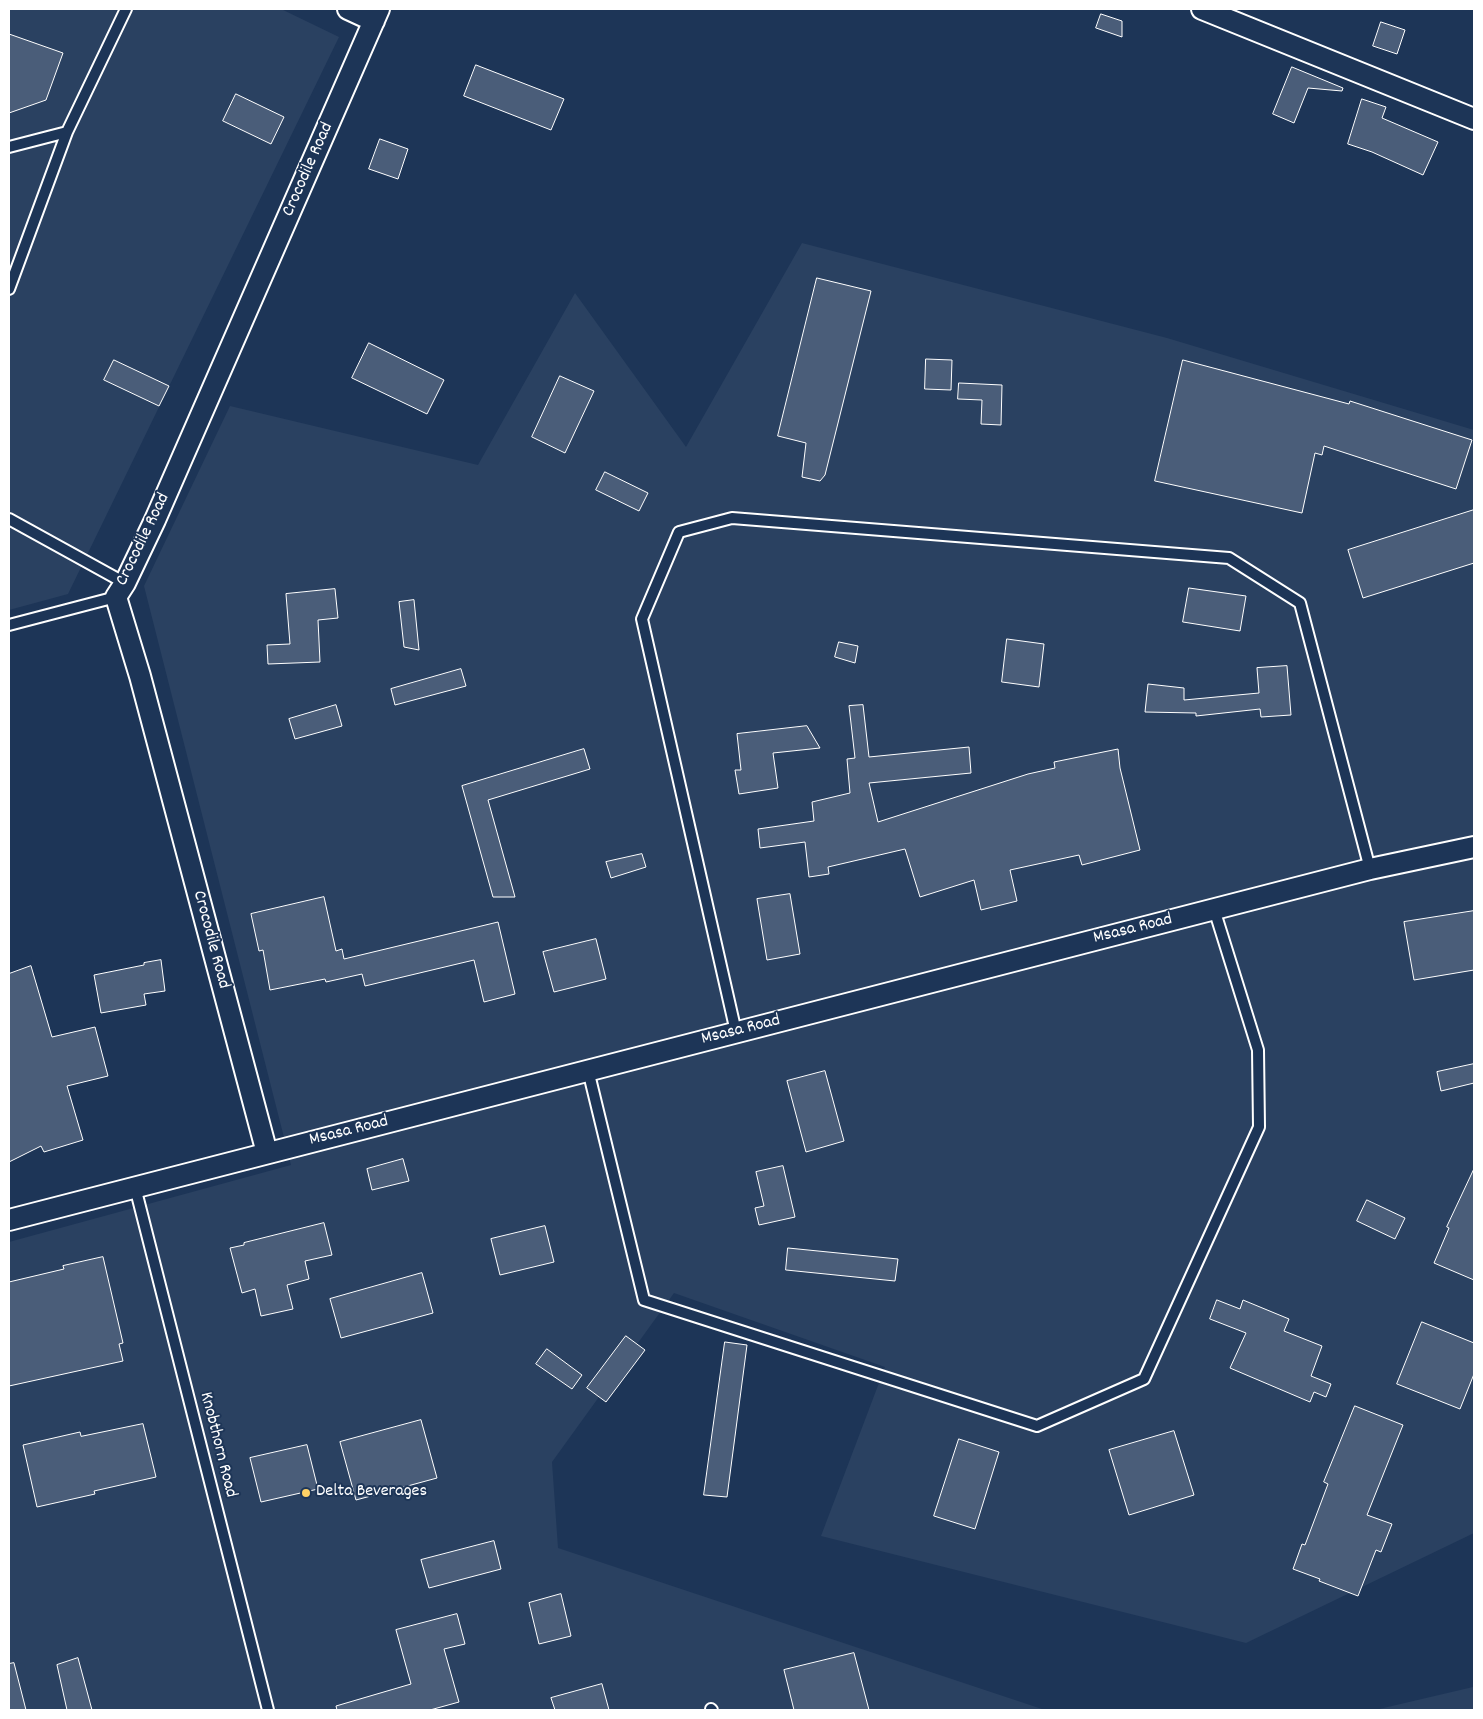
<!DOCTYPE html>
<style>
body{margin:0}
#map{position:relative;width:1483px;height:1719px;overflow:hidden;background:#1d3557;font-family:Dekko,sans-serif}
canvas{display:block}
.frame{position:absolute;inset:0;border:10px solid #fff;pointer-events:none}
</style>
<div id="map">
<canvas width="1483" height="1719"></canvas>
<div class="frame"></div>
</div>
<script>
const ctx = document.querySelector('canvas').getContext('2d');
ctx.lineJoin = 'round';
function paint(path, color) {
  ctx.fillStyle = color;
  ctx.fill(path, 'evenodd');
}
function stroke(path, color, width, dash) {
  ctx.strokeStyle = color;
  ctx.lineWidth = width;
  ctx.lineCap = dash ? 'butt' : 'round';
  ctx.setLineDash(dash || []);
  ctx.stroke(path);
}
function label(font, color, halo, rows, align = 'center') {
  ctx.font = font + ' Dekko,sans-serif';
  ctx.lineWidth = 4;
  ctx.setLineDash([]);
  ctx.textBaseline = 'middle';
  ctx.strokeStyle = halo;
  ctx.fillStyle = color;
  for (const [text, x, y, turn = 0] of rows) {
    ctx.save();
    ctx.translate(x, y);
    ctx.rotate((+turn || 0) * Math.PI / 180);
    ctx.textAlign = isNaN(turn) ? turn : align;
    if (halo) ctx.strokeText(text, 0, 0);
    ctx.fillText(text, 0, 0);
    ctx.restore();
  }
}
const built = new Path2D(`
 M 9,9 L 281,9 L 339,37 L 68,594 L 9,610 Z
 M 802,243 L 1167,338 L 1474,430 L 1474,1533 L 1246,1643 L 821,1536 L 885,1367 L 674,1293 L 552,1462 L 558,1548 L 1045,1710 L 9,1710 L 9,1242 L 291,1165 L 144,586 L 230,406 L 478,465 L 575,293 L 686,447 Z
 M 1473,1687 L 1474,1687 L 1474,1710 L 1375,1710 Z`);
const building = new Path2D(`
 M 1101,14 L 1122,21 L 1122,37 L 1096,28 Z
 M 1381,22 L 1405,30 L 1397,54 L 1373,46 Z
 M 9,34 L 63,53 L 46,100 L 9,113 Z
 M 476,65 L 564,99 L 551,130 L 464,96 Z
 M 1292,67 L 1343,88 L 1342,91 L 1308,88 L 1294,123 L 1273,114 Z
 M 236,94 L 284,117 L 271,144 L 223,121 Z
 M 1362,99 L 1386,107 L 1382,118 L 1438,142 L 1423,175 L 1372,152 L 1348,144 Z
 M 380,139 L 408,149 L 398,179 L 369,169 Z
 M 817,278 L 871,291 L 825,475 L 820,481 L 802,477 L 806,443 L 778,436 Z
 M 369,343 L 444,380 L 427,414 L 352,378 Z
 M 926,359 L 952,360 L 951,390 L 925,389 Z
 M 114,360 L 169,386 L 159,406 L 104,380 Z
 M 1183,360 L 1349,404 L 1350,401 L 1472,440 L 1456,489 L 1324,446 L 1322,455 L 1315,453 L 1302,513 L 1155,481 Z
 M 560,376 L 594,391 L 565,453 L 532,437 Z
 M 959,383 L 1002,385 L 1001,425 L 981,424 L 982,400 L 958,399 Z
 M 605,472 L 648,493 L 639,511 L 596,490 Z
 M 1474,510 L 1474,563 L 1363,598 L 1348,550 Z
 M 1189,588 L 1246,596 L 1240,631 L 1183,622 Z
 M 335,589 L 338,618 L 318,620 L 320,662 L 268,664 L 267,645 L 290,644 L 286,594 Z
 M 414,600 L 419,650 L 404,647 L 399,602 Z
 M 1007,639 L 1044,644 L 1039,687 L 1002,682 Z
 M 839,642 L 858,646 L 855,663 L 835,657 Z
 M 1287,666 L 1291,715 L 1261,717 L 1260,709 L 1196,716 L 1196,713 L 1145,712 L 1148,684 L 1184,688 L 1184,700 L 1259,693 L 1257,668 Z
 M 461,669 L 466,686 L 395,705 L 391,689 Z
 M 336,705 L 342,726 L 295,739 L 289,719 Z
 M 863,705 L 869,757 L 969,747 L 971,773 L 869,783 L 878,822 L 1028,774 L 1055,768 L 1054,762 L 1118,749 L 1120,768 L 1140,850 L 1082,865 L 1079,855 L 1010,870 L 1017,901 L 981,910 L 974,880 L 920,897 L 905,849 L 828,867 L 829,874 L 809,877 L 805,842 L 760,848 L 758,829 L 814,821 L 812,802 L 850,793 L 847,759 L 855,758 L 849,706 Z
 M 807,726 L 820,748 L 773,753 L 778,788 L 739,794 L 735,770 L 741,770 L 737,734 Z
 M 584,749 L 590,769 L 488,800 L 515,897 L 493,897 L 462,786 Z
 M 642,854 L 646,867 L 611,878 L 606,862 Z
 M 790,894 L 800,954 L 767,960 L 757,899 Z
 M 324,897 L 336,951 L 342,949 L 344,959 L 498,922 L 515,994 L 484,1002 L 474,960 L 365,986 L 362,974 L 326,982 L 325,979 L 270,990 L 263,950 L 259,951 L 251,914 Z
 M 1474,911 L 1474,970 L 1414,980 L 1404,922 Z
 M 596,939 L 606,979 L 554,992 L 543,952 Z
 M 161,960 L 165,991 L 144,994 L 146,1005 L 101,1013 L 94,975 L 144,965 L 144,963 Z
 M 31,966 L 52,1037 L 95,1027 L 108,1076 L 67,1086 L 83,1140 L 44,1152 L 41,1146 L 9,1162 L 9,974 Z
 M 1474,1064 L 1474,1083 L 1441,1091 L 1437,1072 Z
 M 825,1071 L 844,1141 L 806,1152 L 787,1081 Z
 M 403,1159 L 409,1181 L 372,1190 L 367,1169 Z
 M 783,1166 L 795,1217 L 759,1225 L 755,1208 L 764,1206 L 756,1172 Z
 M 1474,1169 L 1474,1280 L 1434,1263 L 1449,1228 L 1447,1227 Z
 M 1367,1200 L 1405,1218 L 1395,1239 L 1357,1221 Z
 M 324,1223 L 332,1255 L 305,1261 L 309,1279 L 287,1285 L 293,1309 L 261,1316 L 255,1289 L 242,1293 L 230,1248 L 244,1245 L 244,1243 Z
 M 545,1226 L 554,1262 L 500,1275 L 491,1239 Z
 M 788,1248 L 898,1259 L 895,1281 L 786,1270 Z
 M 103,1257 L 123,1343 L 119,1344 L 123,1361 L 9,1386 L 9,1282 L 64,1269 L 63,1266 Z
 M 422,1273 L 433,1313 L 341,1338 L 330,1299 Z
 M 1217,1300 L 1240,1309 L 1243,1300 L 1289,1319 L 1284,1331 L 1322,1346 L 1311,1376 L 1331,1384 L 1326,1397 L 1314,1392 L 1310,1402 L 1230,1368 L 1246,1333 L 1210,1319 Z
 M 1422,1322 L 1474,1343 L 1474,1374 L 1460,1409 L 1397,1384 Z
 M 626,1336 L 645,1350 L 606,1402 L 587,1388 Z
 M 725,1342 L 747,1345 L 727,1497 L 704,1495 Z
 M 547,1349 L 582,1375 L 572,1389 L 536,1364 Z
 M 1355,1406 L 1403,1425 L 1367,1515 L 1392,1524 L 1381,1552 L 1376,1550 L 1358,1596 L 1319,1581 L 1320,1579 L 1293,1569 L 1302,1544 L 1305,1545 L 1328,1484 L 1324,1482 Z
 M 421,1420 L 437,1478 L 356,1500 L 340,1442 Z
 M 143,1424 L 156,1477 L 94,1491 L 95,1494 L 37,1507 L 23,1445 L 80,1432 L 81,1436 Z
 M 1174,1431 L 1194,1495 L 1129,1515 L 1109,1450 Z
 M 959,1439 L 999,1452 L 975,1529 L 934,1516 Z
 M 307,1445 L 318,1489 L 261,1502 L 250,1458 Z
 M 494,1541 L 501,1569 L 429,1588 L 421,1560 Z
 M 561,1594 L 571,1636 L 539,1644 L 529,1603 Z
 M 457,1614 L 465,1644 L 444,1649 L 459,1702 L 430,1710 L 337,1710 L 336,1706 L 411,1684 L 396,1630 Z
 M 854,1653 L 869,1710 L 794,1710 L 784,1670 Z
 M 78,1658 L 92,1710 L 67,1710 L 57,1665 Z
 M 14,1663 L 26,1710 L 9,1710 L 9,1664 Z
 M 602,1684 L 609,1710 L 555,1710 L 551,1698 Z`);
const lane = new Path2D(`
 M 9,147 L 67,132
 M 9,289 L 67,132 L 126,9
 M 9,519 L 125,583
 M 9,625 L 116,597
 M 736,1032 L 642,619 L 679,532 L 732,518 L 1229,558 L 1300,603 L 1370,869
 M 588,1070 L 644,1300 L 1037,1426 L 1144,1379 L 1259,1127 L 1258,1050 L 1214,909
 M 135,1187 L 268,1710
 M 711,1709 L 712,1710`);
const street = new Path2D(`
 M 348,9 L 374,21
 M 1202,9 L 1474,119
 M 267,1153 L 140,676 L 116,597 L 125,583 L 155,520 L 379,9
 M 9,1220 L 1370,869 L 1474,847`);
const markers = [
 [306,1493,5,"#ffd166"]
];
const streetNames = [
 ["Crocodile Road",309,170,-66],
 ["Crocodile Road",144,540,-64],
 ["Msasa Road",1133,930,-14],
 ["Crocodile Road",210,940,75],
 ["Msasa Road",741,1031,-14],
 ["Msasa Road",349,1132,-14],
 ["Knobthorn Road",217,1445,76]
];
const poiNames = [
 ["Delta Beverages",316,1493]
];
paint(built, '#2a4161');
paint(building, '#4a5d79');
stroke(building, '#fff', 1);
stroke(lane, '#fff', 14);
stroke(street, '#fff', 24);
stroke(lane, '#1d3557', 10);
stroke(street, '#1d3557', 20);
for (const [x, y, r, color] of markers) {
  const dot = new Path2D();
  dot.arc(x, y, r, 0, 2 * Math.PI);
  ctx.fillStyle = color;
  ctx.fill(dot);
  stroke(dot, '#1d3557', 2);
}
label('18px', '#fff', '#1d3557', streetNames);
label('18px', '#fff', '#1d3557', poiNames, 'left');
</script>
